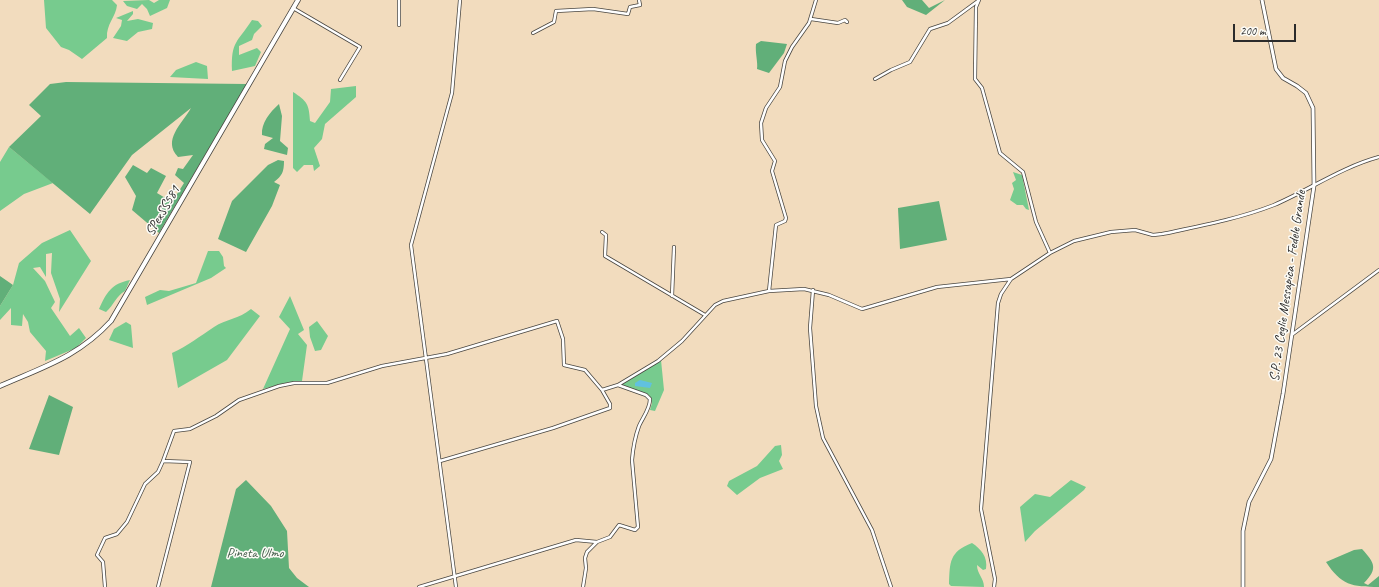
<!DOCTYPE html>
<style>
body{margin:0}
#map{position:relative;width:1379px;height:587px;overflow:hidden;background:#f2dcbe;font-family:Caveat,sans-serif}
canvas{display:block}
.scale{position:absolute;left:1233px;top:24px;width:63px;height:18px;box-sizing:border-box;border:2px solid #2b2b2b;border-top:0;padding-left:5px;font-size:12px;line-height:14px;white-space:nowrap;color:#2b2b2b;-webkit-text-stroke:3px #fdfcf7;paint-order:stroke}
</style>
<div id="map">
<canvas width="1379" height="587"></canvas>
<div class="scale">200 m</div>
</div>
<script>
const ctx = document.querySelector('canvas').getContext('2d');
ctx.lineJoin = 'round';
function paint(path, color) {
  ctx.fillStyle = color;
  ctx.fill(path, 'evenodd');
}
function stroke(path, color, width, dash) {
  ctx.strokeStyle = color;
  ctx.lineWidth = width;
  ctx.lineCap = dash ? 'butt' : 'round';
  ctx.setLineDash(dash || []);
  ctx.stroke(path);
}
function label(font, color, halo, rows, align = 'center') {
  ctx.font = font + ' Caveat,sans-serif';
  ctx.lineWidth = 3;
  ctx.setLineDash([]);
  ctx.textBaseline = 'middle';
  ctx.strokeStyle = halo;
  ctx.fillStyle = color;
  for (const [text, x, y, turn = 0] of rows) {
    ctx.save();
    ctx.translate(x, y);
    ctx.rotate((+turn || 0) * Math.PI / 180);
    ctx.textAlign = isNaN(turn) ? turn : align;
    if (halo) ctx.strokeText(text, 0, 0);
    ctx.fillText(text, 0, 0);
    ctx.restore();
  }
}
const green = new Path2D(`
 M 44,0 L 112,0 L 117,5 C 116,17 106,24 107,38 L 82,59 L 69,50 L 61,47 L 46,28 Z
 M 149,0 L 154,3 L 159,0 L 170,0 L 167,8 L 150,16 L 147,9 L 142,4 L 137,9 L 127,6 L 123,1 Z
 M 133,11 L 133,14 L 127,21 L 138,19 L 153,23 L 152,29 L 138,32 L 127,41 L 113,38 L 121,26 L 122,20 L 116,18 Z
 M 252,20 L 258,21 L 262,26 L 254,34 L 252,40 L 239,46 L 239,55 L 257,48 L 261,52 L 255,66 L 232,71 C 231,41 237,43 252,20 Z
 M 196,62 L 207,66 L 208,79 L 170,77 L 176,70 Z
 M 356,86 L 356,97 L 325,124 L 322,139 L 314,148 L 320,166 L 314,171 L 313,165 L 304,165 L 297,172 L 293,168 L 293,92 C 307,101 309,104 310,121 L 315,123 L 330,102 L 331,89 Z
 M 9,147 L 53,183 L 24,194 L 0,211 L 0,162 Z
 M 1013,172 L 1022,175 L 1029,210 L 1026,209 L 1023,205 L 1017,205 L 1010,200 L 1014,189 L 1012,183 L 1016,180 Z
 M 70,230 L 91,261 L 59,312 L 60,299 L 51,273 L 52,253 L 46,254 L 46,277 L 40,267 L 33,268 L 45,281 L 55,302 L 51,308 L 70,336 L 79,328 L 86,338 L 76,348 L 45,361 L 46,351 L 30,332 L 28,322 L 23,314 L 22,326 L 11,325 L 11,308 L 0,320 L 0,306 L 13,285 L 19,263 L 42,243 Z
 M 208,251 L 219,251 L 223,257 L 224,266 L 226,268 L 211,278 L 147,305 L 145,297 L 160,290 L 169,291 L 196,283 Z
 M 130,280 L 125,291 C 116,296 114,305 106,312 L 99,309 C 107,292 111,284 130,280 Z
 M 290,296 L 304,330 L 298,334 L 307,345 L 302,381 L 285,383 L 263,389 L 290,329 L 279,317 Z
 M 251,309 L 260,316 L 227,360 L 178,388 L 172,353 C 188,346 200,336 214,327 C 226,319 239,319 251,309 Z
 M 317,321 L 328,336 L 321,350 L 315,351 L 310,337 L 309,327 Z
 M 126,322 L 131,325 L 133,348 L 109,340 L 114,329 Z
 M 661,360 L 664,390 L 655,411 L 650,410 L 652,403 L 649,395 L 622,386 L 622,384 Z
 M 781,445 L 782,455 L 779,461 L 783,469 L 760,478 L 737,495 L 727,486 L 729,481 L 757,466 L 775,446 Z
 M 1071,480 L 1086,487 L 1084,490 L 1035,531 L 1025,542 L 1020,507 L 1035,494 L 1050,497 Z
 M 972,543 C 981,549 988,557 986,569 L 983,570 L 977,565 C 977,574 984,578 984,587 L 951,586 L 949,584 C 950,562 949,552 972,543 Z`);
const forest = new Path2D(`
 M 902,0 L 922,0 L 929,8 L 945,0 L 926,15 L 907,7 Z
 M 761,41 L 787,44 L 784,53 L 769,73 L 757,69 C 758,62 755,53 756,44 Z
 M 66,82 L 247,84 L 159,233 L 132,210 L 136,196 L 125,177 L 133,165 L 147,173 L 151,168 L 166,176 L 157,193 L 172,202 L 184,183 L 175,175 L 178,168 L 183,169 L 193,155 L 178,157 C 162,140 182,124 191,108 L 132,155 L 90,214 L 9,147 L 41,116 L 29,105 L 50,84 Z
 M 279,104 L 282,116 L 280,141 L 288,148 L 287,155 L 264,149 L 265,144 L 273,138 L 262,135 C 261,123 270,112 279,104 Z
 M 278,160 L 284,161 C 284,172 282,176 274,182 L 280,185 L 272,206 L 246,252 L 218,239 L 232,201 L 268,165 Z
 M 939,201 L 947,240 L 900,249 L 898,208 Z
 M 0,276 L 13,285 L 0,306 Z
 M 49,395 L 73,407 L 59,455 L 29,449 Z
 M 246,480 L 271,506 L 287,531 L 289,568 L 297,578 L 309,587 L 211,587 L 236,489 Z
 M 1362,549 C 1375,563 1378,569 1364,583 L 1368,585 L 1379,576 L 1379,587 C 1352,587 1341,585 1326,562 L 1354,550 Z`);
const water = new Path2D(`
 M 640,380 L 652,383 L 650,388 L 635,386 L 635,383 Z`);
const minor = new Path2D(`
 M 979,0 L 976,7 L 975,79 L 982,88 L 1000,153 L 1023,172 L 1036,222 L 1050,253
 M 293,8 L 360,47 L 340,80
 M 811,19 L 838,23 L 845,20 L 847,22
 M 399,25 L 399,0
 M 533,33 L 554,22 L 556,11 L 593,9 L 628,14 L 630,7 L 640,5 L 639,0
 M 875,79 L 891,70 L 910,62 L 930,29 L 948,23 L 978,1
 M 602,232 L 606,235 L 605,256 L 705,315
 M 813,290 L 810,328 L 816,406 L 823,438 L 872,530 L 891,587
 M 769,291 L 776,225 L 785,221 L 786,218 L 772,171 L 775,161 L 762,140 L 761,123 L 766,108 L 780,87 L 785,61 L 792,47 L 809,23 L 816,0
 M 672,296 L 674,247
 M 1293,334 L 1379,270
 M 440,461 L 553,428 L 610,408 L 610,404 L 602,390
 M 105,587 L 103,562 L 97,555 L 105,538 L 117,534 L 127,522 L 145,484 L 158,472 L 163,461 L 174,431 L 190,429 L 216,416 L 239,400 L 279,386 L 294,383 L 327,383 L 382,366 L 447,354 L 557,321 L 563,339 L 564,365 L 585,370 L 602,390 L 618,385
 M 158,587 L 190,462 L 163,461
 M 419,587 L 576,540 L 597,542
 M 456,587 L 411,245 L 452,93 L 460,0
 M 583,587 L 586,568 L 585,558 L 587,552 L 597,542 L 610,537 L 619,525 L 635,530 L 638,527 L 632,460 C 633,448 635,437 639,426 C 643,417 650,409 650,399 L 646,395 L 618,385 L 658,361 L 682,341 L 715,305 L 723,301 L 769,291 L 804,289 L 829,295 L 862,309 L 937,287 L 1011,279 L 1050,253 L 1074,241 L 1111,232 L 1135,230 L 1153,235 L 1162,234 C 1200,226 1238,219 1274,205 C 1309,190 1342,167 1379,157
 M 994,587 L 995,579 L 981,509 L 998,303 L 1001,294 L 1011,279`);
const tertiary = new Path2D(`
 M 1243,587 L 1243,531 L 1249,502 L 1271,459 L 1283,394 L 1314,186 L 1313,108 L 1306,93 L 1297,86 L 1283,78 L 1276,69 L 1262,0`);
const primary = new Path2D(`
 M 0,386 C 43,367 78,357 111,321 L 298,0`);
const streetNames = [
 ["SPexSS581",163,211,-60],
 ["S.P. 23 Ceglie Messapica - Fedele Grande",1288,286,-82]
];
const parkNames = [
 ["Pineta Ulmo",255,553]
];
paint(green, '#77cb8e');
paint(forest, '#61af79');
paint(water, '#61c1df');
stroke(minor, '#494641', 4);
stroke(tertiary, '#494641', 4.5);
stroke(primary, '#494641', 5.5);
stroke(minor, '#fff', 2.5);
stroke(tertiary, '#fff', 3);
stroke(primary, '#fff', 4);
label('14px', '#2b2b2b', '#fdfcf7', streetNames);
label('14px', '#425b49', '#fdfcf7', parkNames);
</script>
